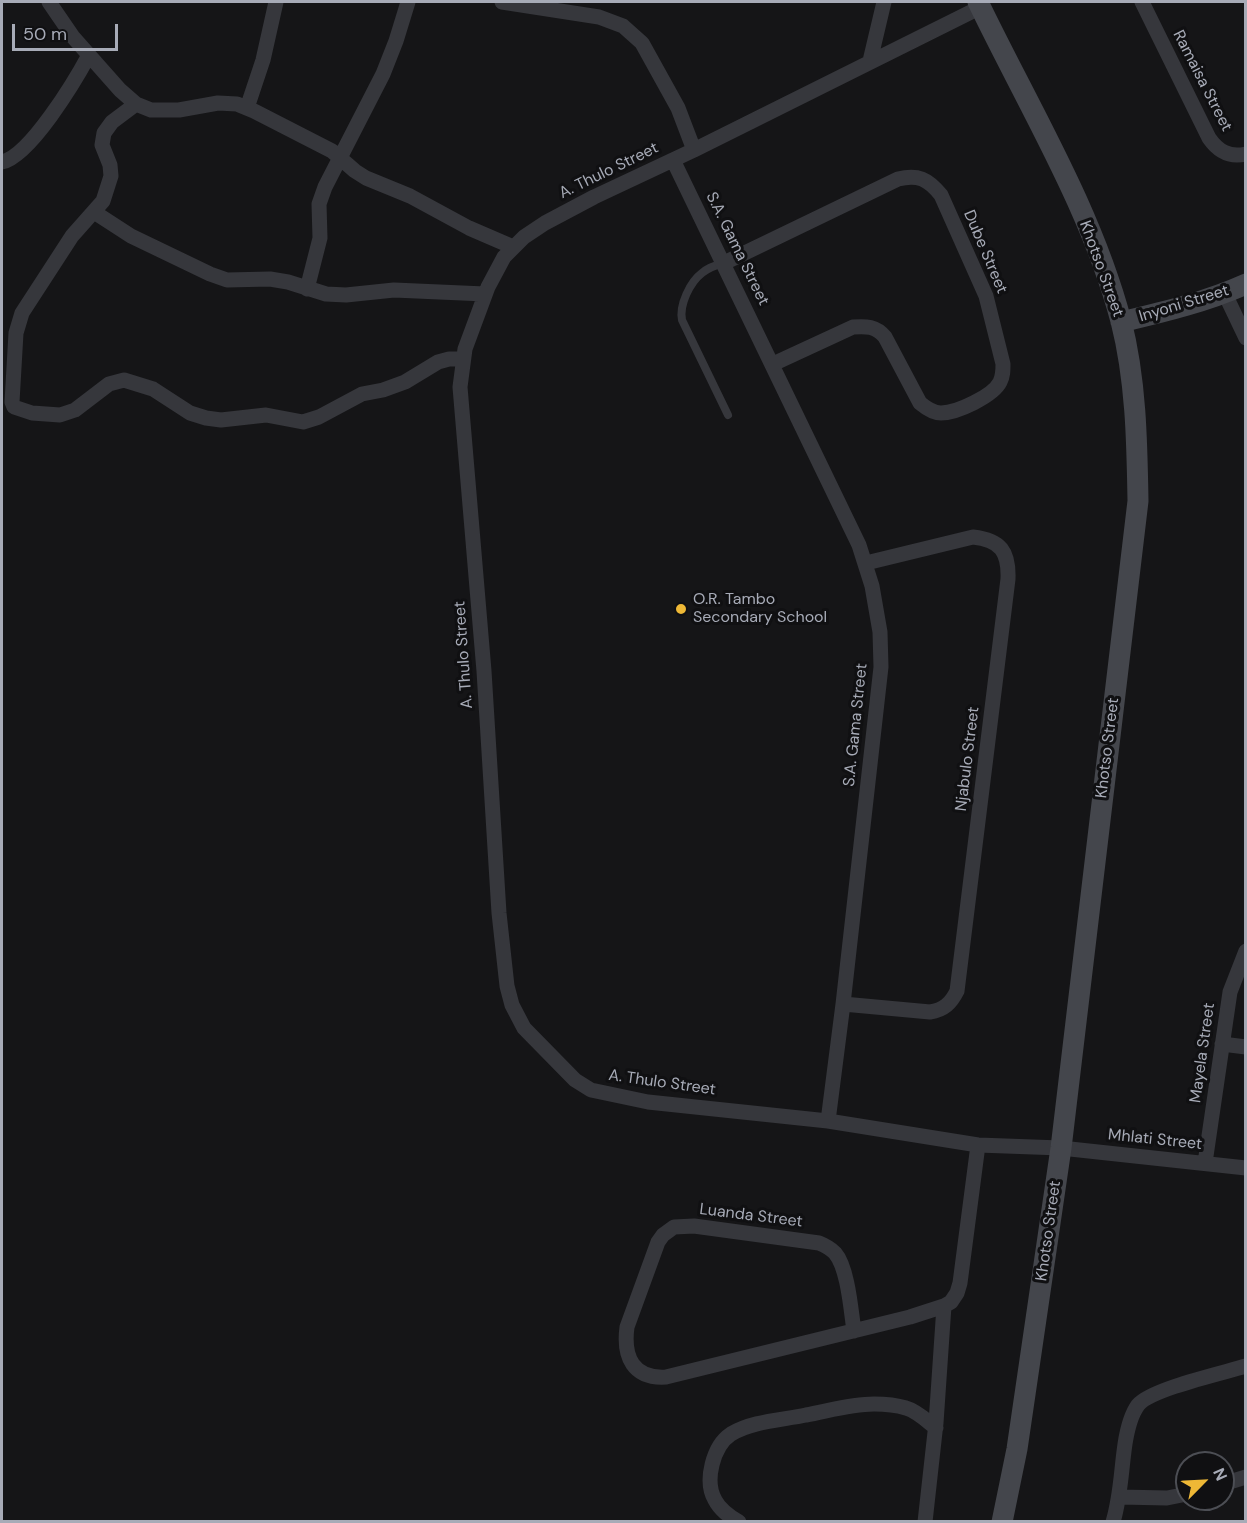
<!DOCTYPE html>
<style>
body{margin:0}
#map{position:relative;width:1247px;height:1523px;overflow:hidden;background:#151517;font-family:"DM Sans",sans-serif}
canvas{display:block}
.frame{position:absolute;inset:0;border:3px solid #a7abb7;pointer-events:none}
.north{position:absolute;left:1175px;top:1451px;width:60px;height:60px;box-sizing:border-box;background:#101012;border:2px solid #4c4e54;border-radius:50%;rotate:66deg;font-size:16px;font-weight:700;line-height:24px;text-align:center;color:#a7abb7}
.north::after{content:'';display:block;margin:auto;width:21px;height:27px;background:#eeb836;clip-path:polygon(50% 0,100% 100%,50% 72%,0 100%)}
.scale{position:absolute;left:12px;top:24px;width:106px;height:27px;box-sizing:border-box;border:3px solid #a7abb7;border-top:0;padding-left:8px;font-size:18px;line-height:21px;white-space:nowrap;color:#a7abb7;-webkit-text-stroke:4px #101012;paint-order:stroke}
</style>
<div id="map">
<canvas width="1247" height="1523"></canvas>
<div class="frame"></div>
<div class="north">N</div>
<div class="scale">50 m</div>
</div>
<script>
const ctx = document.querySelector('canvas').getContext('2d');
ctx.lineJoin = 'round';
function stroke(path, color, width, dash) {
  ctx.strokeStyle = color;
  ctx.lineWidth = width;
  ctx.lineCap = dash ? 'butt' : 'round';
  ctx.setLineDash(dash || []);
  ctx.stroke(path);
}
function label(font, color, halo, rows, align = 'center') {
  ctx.font = font + ' "DM Sans",sans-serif';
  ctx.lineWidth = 6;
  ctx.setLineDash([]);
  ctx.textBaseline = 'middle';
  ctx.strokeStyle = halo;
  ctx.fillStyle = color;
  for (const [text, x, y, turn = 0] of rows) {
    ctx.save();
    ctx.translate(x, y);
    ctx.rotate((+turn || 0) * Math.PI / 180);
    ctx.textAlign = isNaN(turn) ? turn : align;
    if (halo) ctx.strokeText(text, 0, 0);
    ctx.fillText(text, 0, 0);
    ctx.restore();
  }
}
const lane = new Path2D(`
 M 724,263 C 716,265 709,267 702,273 C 690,282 679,305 682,320 L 728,415`);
const street = new Path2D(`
 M 49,2 L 73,37 L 120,90 L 136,104 L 151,110 L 179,110 L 218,103 L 237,104 L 254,111 L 332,151 L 355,171 L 366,178 L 410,196 L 469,228 L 513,247
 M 502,2 L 599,17 L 623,26 L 642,43 L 678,108 L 694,150
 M 1142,2 L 1209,138 C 1218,151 1229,158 1246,154
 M 981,7 L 694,150 L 594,197 L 545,223 L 524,237 L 504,257 L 488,287 L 465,349 L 460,387 L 484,671 L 499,913 L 507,986 L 512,1005 L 524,1028 L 575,1080 L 591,1090 L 648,1102 L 828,1121 L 978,1145 L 1061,1148 L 1246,1168
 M 870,61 L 884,2
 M 136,104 L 112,122 L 104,133 L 102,145 L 110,165 L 111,176 L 103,201 L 72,236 L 22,313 L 16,333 L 12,402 L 14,407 L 32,413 L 60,415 L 75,410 L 109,384 L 124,380 L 153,389 L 190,413 L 206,418 L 221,420 L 266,415 L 303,422 L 319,417 L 362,394 L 383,390 L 405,382 L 438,362 L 449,359 L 463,359
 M 247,108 L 263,60 L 276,2
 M 673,160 L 859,545 L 872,586 L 880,632 L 881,667 L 843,1004 L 828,1121
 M 2,162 C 30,156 75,81 89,55
 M 94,212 L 131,236 L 210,274 L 227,280 L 270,279 L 288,282 L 326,294 L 346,295 L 394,290 L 485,294
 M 724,263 L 898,179 C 918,174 928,179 941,195 L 986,296 L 1003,364 C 1003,371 1003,376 1000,382 C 993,396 957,413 941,413 C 933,413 926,408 920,403 L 885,337 C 876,326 866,326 853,327 L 773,364
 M 307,289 L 320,238 L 319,204 L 325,187 L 383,74 L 396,41 L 408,2
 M 1225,294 L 1246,338
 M 843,1004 L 930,1012 C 944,1010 951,1003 957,991 L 1008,579 C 1009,552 1001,540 973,537 L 866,563
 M 1222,1044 L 1246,1047
 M 1205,1163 L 1230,992 L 1246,951
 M 854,1331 C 851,1311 848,1268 835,1253 C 830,1248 824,1245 819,1243 L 694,1226 L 674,1227 L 663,1235 L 658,1242 L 627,1327 C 623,1357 633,1379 666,1377 L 910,1317 L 944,1306 L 951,1302 L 957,1293 L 960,1283 L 978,1145
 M 1223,1484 L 1246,1477
 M 1120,1497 L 1167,1498 L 1187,1494
 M 739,1522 C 729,1516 720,1510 715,1500 C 704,1481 713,1446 731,1434 C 752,1421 783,1420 806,1415 C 828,1411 851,1404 874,1404 C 884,1404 896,1405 906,1408 C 917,1411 927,1421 936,1428
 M 925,1522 L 936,1423 L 944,1306
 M 1113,1522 C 1121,1495 1121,1471 1125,1444 C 1127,1431 1130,1416 1138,1405 C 1151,1389 1223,1373 1246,1366`);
const secondary = new Path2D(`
 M 978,2 C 1028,106 1091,208 1121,321 C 1136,380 1137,441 1138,501 L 1061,1148 L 1017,1449 L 1002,1522
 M 1121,322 C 1163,312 1206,302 1246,284`);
const markers = [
 [681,609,6,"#eeb836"]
];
const streetNames = [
 ["Ramaisa Street",1202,81,63],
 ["A. Thulo Street",609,171,-26],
 ["S.A. Gama Street",737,249,64],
 ["Dube Street",985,252,67],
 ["Khotso Street",1101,269,70],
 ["Inyoni Street",1184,304,-17],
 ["A. Thulo Street",464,655,-94],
 ["S.A. Gama Street",856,725,-84],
 ["Khotso Street",1108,748,-83],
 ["Njabulo Street",968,759,-83],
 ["Mayela Street",1203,1053,-82],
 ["A. Thulo Street",662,1083,8],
 ["Mhlati Street",1155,1140,6],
 ["Luanda Street",751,1216,7],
 ["Khotso Street",1049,1231,-82]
];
const poiNames = [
 ["O.R. Tambo",693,600],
 ["Secondary School",693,618]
];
stroke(lane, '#36373c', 8);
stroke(street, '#36373c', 15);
stroke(secondary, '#44464c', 21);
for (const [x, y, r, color] of markers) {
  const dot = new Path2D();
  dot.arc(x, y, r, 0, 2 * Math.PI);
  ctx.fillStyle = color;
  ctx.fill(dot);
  stroke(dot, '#101012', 2);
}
label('16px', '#a7abb7', '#101012', streetNames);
label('16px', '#a7abb7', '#101012', poiNames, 'left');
</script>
